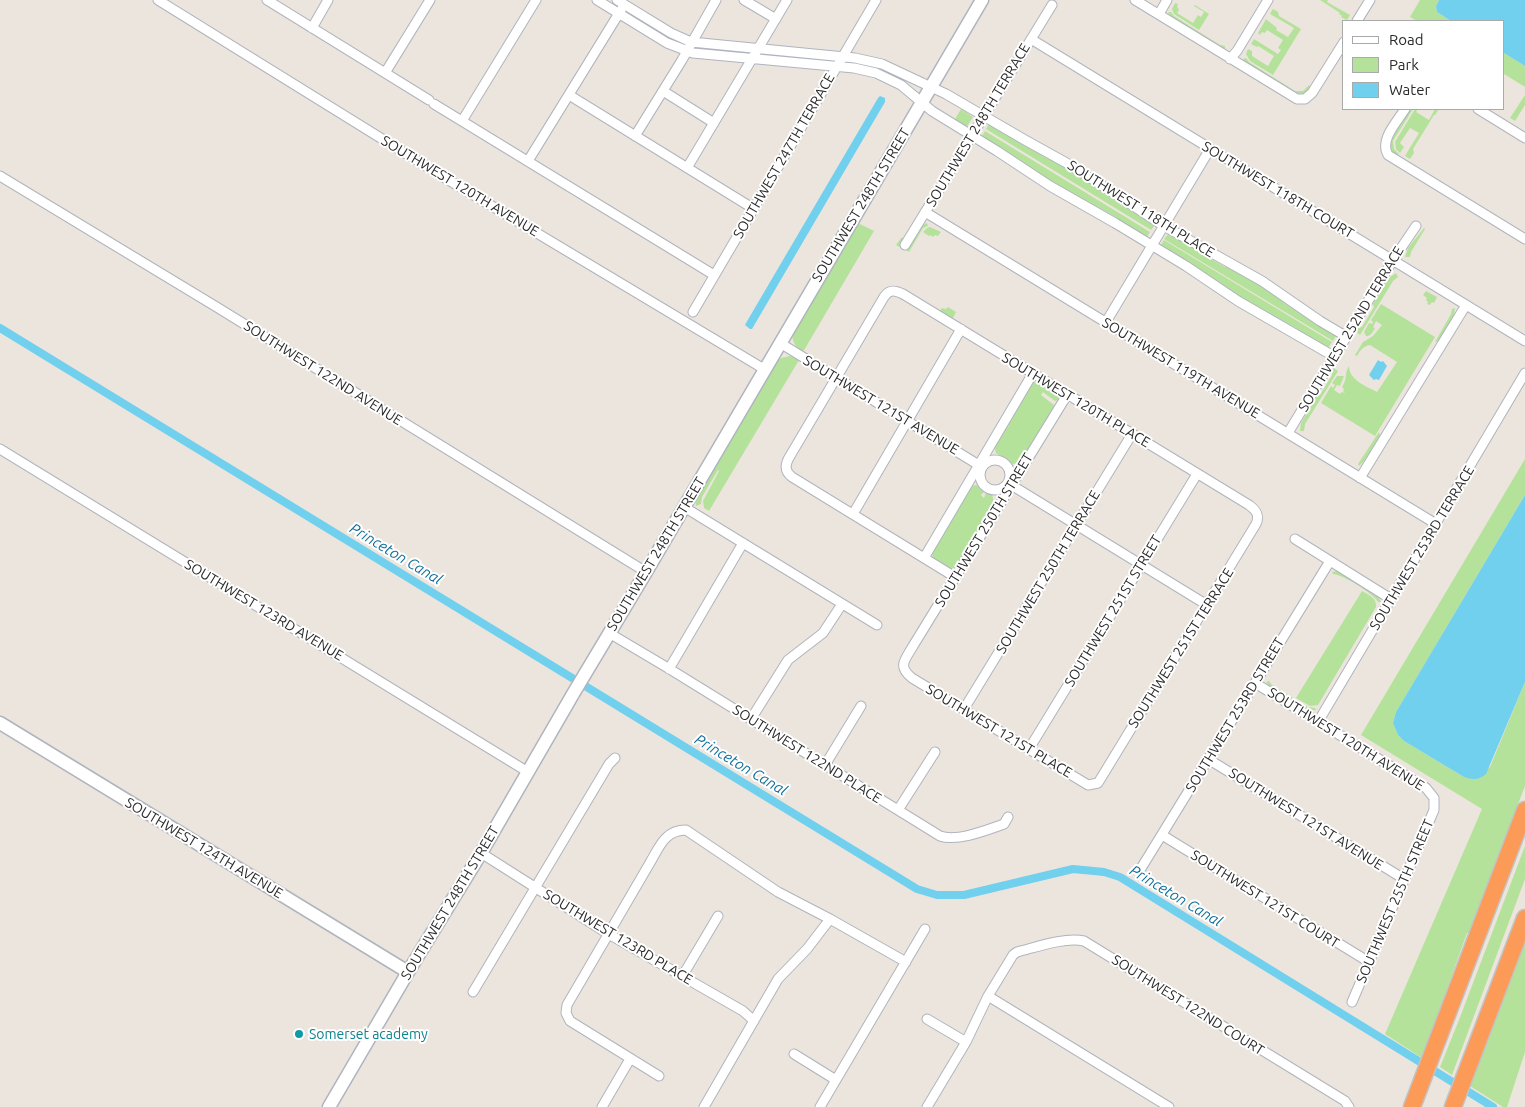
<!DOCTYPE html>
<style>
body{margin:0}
#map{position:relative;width:1525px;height:1107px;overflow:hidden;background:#ece5dd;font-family:Ubuntu,sans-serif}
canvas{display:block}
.legend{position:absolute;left:1342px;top:20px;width:162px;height:90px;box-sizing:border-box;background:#fff;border:1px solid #aaa;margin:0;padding:6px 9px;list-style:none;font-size:15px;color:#2a2a2a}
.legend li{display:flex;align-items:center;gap:10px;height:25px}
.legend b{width:25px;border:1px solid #aaa}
</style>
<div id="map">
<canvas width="1525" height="1107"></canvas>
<ul class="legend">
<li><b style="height:6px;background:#fff"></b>Road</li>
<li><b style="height:14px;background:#b5e29a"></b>Park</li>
<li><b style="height:14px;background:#71d0ed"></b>Water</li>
</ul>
</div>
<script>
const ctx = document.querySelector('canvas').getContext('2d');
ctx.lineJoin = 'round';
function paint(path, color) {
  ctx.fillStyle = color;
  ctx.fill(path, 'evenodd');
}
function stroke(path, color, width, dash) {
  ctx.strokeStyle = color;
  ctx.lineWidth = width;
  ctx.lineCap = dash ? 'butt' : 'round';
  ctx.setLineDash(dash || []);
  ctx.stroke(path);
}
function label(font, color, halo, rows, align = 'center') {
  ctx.font = font + ' Ubuntu,sans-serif';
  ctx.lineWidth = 4;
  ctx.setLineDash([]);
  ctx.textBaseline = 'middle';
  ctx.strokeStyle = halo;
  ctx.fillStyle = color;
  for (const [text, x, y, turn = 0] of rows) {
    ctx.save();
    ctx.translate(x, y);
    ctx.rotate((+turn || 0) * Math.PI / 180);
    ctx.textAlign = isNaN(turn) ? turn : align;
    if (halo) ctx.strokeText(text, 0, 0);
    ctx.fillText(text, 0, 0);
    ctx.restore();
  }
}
const green = new Path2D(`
 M 1320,0 L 1328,0 L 1327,2 L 1350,15 L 1347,20 L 1341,17 L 1342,16 L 1339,14 L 1340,13 Z
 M 1420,0 L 1439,0 L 1436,6 L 1437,12 L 1451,21 L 1417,21 L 1410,17 Z
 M 1175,3 L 1178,4 L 1177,6 L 1179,10 L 1177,13 L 1193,23 L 1198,15 L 1201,17 L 1204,12 L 1194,6 L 1195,5 L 1209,14 L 1199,30 L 1174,14 L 1172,9 Z
 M 1273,9 L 1278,12 L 1279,16 L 1301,29 L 1273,75 L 1250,61 L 1246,54 L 1248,49 L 1252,51 L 1252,56 L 1268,66 L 1274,56 L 1258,46 L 1257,47 L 1251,44 L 1254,39 L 1278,54 L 1281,50 L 1278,48 L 1283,40 L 1267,30 L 1265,33 L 1262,32 L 1260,35 L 1258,33 L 1266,19 L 1277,28 L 1276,30 L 1288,37 L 1294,28 L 1270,14 Z
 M 1168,12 L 1171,12 L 1174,16 L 1220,45 L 1225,46 L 1225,49 L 1223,49 L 1170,17 Z
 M 1504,53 L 1525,66 L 1525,87 L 1504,74 Z
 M 1246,58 L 1249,62 L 1295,91 L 1303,91 L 1309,85 L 1311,88 L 1304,94 L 1294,93 L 1247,65 L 1243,59 Z
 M 1525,95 L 1525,105 L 1515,121 L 1510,118 Z
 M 961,109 L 973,117 L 966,128 L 954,121 Z
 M 1409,109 L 1413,109 L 1393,141 L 1394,149 L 1399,154 L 1396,156 C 1381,143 1402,121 1409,109 Z
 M 1415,109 L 1418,109 L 1416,112 L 1429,120 L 1435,109 L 1439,109 L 1435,115 L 1434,115 L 1413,149 L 1414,153 L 1410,159 L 1405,156 L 1419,133 L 1410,128 L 1400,143 L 1404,147 L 1400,153 L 1396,149 L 1395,142 Z
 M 989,124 L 1023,143 L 1023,145 L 1044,156 L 1047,155 L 1102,189 L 1103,192 L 1122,206 L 1126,205 L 1155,225 L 1151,230 L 986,129 Z
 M 985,131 L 1150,232 L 1147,237 L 1117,221 L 1116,217 L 1037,174 L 1036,171 L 1017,158 L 1014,158 L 984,139 L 982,136 Z
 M 858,223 L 874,231 L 803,352 C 796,348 793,343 792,335 Z
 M 927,223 L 928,226 L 923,228 L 909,252 L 896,245 L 902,237 L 903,239 L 901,244 L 923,225 Z
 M 930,227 L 941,232 L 938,236 L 935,235 L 933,237 L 930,235 L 929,236 L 923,232 L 927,228 Z
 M 1424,228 L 1425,229 L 1411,252 L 1410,257 L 1405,257 L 1408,248 Z
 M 1169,233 L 1203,253 L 1204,255 L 1225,267 L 1229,266 L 1284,300 L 1284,303 L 1304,316 L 1307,316 L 1335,334 L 1336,336 L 1333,341 L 1164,239 Z
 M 1164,240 L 1332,342 L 1328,348 L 1298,331 L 1296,328 L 1276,317 L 1273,318 L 1250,305 L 1197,268 L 1194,268 L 1164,249 L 1161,245 Z
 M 1396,273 L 1398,277 L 1393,281 L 1360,335 L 1356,332 L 1358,328 L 1362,327 L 1374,307 L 1373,304 L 1389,278 Z
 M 1426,291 L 1437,297 L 1434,303 L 1432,302 L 1430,305 L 1427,304 L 1428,302 L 1426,300 L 1427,298 L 1423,295 Z
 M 1381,304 L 1435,337 L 1375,436 L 1321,403 L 1331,386 L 1333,388 L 1335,385 L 1332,383 L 1337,376 L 1344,376 L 1340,386 L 1337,385 L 1334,390 L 1340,394 L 1342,392 L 1345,393 L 1343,391 L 1344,389 L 1342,387 C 1348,378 1344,374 1349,366 C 1349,380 1366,386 1377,392 L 1397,362 L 1370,345 C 1363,346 1360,351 1357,356 L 1355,355 L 1363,342 L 1373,336 L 1382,325 L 1376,321 L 1373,327 L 1375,328 C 1373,332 1370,337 1366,336 L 1364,332 L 1369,323 L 1372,324 L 1373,322 L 1371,320 Z
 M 948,307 L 956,312 L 952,320 L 939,312 L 942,308 L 946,309 Z
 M 1455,308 L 1454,316 L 1439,341 L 1435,342 L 1451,314 L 1452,309 Z
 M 790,356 L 799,360 L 709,511 L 704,508 L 703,501 L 719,471 L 718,470 L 702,497 L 701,504 L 696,506 L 695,499 L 775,362 L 781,358 Z
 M 1334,368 L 1338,371 L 1305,424 L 1304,431 L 1300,431 L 1301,423 L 1317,396 L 1320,395 L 1332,375 L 1332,372 Z
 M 1034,381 C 1043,382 1056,390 1059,398 L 1058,400 L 1055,401 L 1043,392 L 1041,395 L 1054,405 L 1054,409 L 1034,442 L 1033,441 L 1031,443 L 1033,444 L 1021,462 L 1013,464 L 996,453 L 994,445 L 1005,426 L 1008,427 L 1009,425 L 1007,423 L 1032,383 Z
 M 1379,432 L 1380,436 L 1365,460 L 1359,466 L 1358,464 Z
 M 1525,459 L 1525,495 L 1396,712 L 1393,723 L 1398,735 L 1404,741 L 1464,777 L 1490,767 L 1525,682 L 1525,786 L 1469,933 L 1467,933 L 1422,1058 L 1385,1034 L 1482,809 L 1361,735 Z
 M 975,485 L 980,486 L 985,491 L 981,495 L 984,498 L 986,492 L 992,495 L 995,505 L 957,567 L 950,569 L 933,559 L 932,553 L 970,487 Z
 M 1337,571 L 1373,592 L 1378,596 L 1381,602 L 1378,602 C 1374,594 1342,574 1333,574 L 1332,572 Z
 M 1362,591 C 1369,595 1377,598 1376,607 L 1318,705 L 1310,706 L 1296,698 Z
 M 1269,681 L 1272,685 L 1308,707 L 1315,708 L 1316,710 L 1310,711 L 1304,708 L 1270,687 L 1266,682 Z
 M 1525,846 L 1525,879 L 1452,1075 L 1440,1067 L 1459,1020 Z
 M 1525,938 L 1525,1052 L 1507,1107 L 1503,1107 L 1470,1086 Z`);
const water = new Path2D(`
 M 1439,0 L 1525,0 L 1525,66 L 1504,53 L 1504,21 L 1451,21 L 1437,12 L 1436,6 Z
 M 880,96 L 885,98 L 885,102 L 752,329 L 750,329 L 745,325 L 746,323 L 878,98 Z
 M 1378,360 L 1381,362 L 1383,361 L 1387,366 L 1379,380 L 1376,379 L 1374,380 L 1369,375 Z
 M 1525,495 L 1525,682 L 1486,774 C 1479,780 1473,780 1464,777 L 1404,741 L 1398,735 L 1393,723 L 1396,712 Z`);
const canal = new Path2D(`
 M 0,328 L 917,889 L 937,895 L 964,895 L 1073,869 L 1104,872 L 1120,877 L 1493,1107`);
const street = new Path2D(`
 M 158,0 L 450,181 L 764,369
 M 267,0 L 429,100
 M 597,0 L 667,43 L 693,53 L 854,68 L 876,73 L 901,85 L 932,111 L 997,151 L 1050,186 L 1115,223 L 1186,266 L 1238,301 L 1335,357
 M 617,0 L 671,33 L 691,42 L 855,58 L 882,64 L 946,94 L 1025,140 L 1072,166 L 1164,226 L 1262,281 L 1320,321 L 1347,337
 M 744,0 L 776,19
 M 1135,0 L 1297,99 L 1305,99 L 1312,93 L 1344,42
 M 1159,14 L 1167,0
 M 1357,21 L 1370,0
 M 312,28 L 328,0
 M 1031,39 L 1525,341
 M 1230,59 L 1237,51 L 1268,0
 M 385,73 L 430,0
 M 663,91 L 714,123
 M 569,95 L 754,209
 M 434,104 L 714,275
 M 1405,109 C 1397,122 1379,140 1388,155 L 1525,239
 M 1478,109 L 1525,138
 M 462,121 L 536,0
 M 635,136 L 682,60 L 716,0
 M 528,161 L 621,10
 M 687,168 L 787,0
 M 0,176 L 215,306 L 646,572
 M 925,212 L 1436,524
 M 905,245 L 1052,5
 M 693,312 L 876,0
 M 1106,322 L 1210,149
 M 780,343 L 982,467
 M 1288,433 L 1393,260 L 1416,226
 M 0,449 L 528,772
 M980 475a15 15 0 1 1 30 0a15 15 0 1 1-30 0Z
 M 1360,478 L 1466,305
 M 1008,483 L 1207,605
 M 684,507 L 877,625
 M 853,514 L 961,329
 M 1295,539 L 1391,599
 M 924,558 L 1033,373
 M 955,577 L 792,477 C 784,471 785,464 790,456 L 884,297 C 889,289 895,290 903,294 L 1249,505 C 1256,510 1260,515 1256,524 L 1098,783 L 1088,785 L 912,678 C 897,666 905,660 913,646 L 1067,395
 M 609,633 L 668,668 L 940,836 C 957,842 987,830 1004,824 L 1008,817
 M 669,669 L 743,543
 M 1255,683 L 1426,788 L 1434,798 L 1434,810 L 1352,1002
 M 964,709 L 1132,434
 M 751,719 L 788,660 L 823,633 L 842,604
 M 1318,722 L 1525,373
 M 1029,749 L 1197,474
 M 1208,759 L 1404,879
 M 825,765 L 861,706
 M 898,810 L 935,752
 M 1162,835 L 1369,962
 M 481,853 L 607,933 L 743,1011 L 754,1021
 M 1140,870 L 1330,561
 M 683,975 L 718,916
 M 473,992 L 609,764 L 615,758
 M 988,996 L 1169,1107
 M 927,1019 L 966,1042
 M 794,1054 L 836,1080
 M 659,1076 L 570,1021 L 566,1013 L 567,1005 L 651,861 C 660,845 666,830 686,830 L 778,892 L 830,919 L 906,962
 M 602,1107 L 630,1059
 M 704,1107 L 778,979 L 807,949 L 830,919
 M 820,1107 L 925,929
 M 927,1107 L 966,1042 L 988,996 L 1013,955 L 1017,952 C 1037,947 1064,937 1084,941 L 1345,1101 L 1349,1107`);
const secondary = new Path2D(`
 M 0,723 L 408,972
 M 329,1107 L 408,972 L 481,853 L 573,694 L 646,572 L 982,0`);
const highway = new Path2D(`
 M 1412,1107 L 1525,810
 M 1453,1107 L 1525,918`);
const markers = [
 [299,1034,5,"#0f9aa8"]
];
const streetNames = [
 ["SOUTHWEST 248TH TERRACE",978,125,-59],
 ["SOUTHWEST 247TH TERRACE",784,156,-60],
 ["SOUTHWEST 120TH AVENUE",460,186,31],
 ["SOUTHWEST 118TH COURT",1278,190,31],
 ["SOUTHWEST 248TH STREET",861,205,-59],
 ["SOUTHWEST 118TH PLACE",1141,209,32],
 ["SOUTHWEST 252ND TERRACE",1351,329,-59],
 ["SOUTHWEST 119TH AVENUE",1181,368,31],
 ["SOUTHWEST 122ND AVENUE",323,373,32],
 ["SOUTHWEST 120TH PLACE",1076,400,31],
 ["SOUTHWEST 121ST AVENUE",881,405,31],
 ["SOUTHWEST 250TH STREET",984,530,-59],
 ["SOUTHWEST 253RD TERRACE",1422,548,-59],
 ["SOUTHWEST 248TH STREET",656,554,-59],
 ["SOUTHWEST 250TH TERRACE",1048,572,-59],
 ["SOUTHWEST 123RD AVENUE",264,610,31],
 ["SOUTHWEST 251ST STREET",1113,611,-59],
 ["SOUTHWEST 251ST TERRACE",1181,648,-58],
 ["SOUTHWEST 253RD STREET",1235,715,-59],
 ["SOUTHWEST 121ST PLACE",999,731,31],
 ["SOUTHWEST 120TH AVENUE",1346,739,32],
 ["SOUTHWEST 122ND PLACE",807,754,32],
 ["SOUTHWEST 121ST AVENUE",1306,819,32],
 ["SOUTHWEST 124TH AVENUE",204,848,31],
 ["SOUTHWEST 121ST COURT",1265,899,32],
 ["SOUTHWEST 255TH STREET",1395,901,-67],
 ["SOUTHWEST 248TH STREET",450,903,-59],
 ["SOUTHWEST 123RD PLACE",618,937,31],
 ["SOUTHWEST 122ND COURT",1188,1005,32]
];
const cultureNames = [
 ["Somerset academy",309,1034]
];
const waterNames = [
 ["Princeton Canal",396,554,31],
 ["Princeton Canal",741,765,31],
 ["Princeton Canal",1176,896,31]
];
paint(green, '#b5e29a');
paint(water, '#71d0ed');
stroke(canal, '#71d0ed', 8);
stroke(street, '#b0b4be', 11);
stroke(secondary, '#b0b4be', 15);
stroke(highway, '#c3c3c3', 19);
stroke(street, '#fff', 9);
stroke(secondary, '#fff', 12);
stroke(highway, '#fc9a58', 16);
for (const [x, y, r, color] of markers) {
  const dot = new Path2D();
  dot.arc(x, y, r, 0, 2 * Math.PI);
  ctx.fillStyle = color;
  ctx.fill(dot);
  stroke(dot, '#fff', 2);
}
label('14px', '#2a2a2a', '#fff', streetNames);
label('14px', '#0d838f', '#fff', cultureNames, 'left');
label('italic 15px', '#0f6f9a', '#fff', waterNames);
</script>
